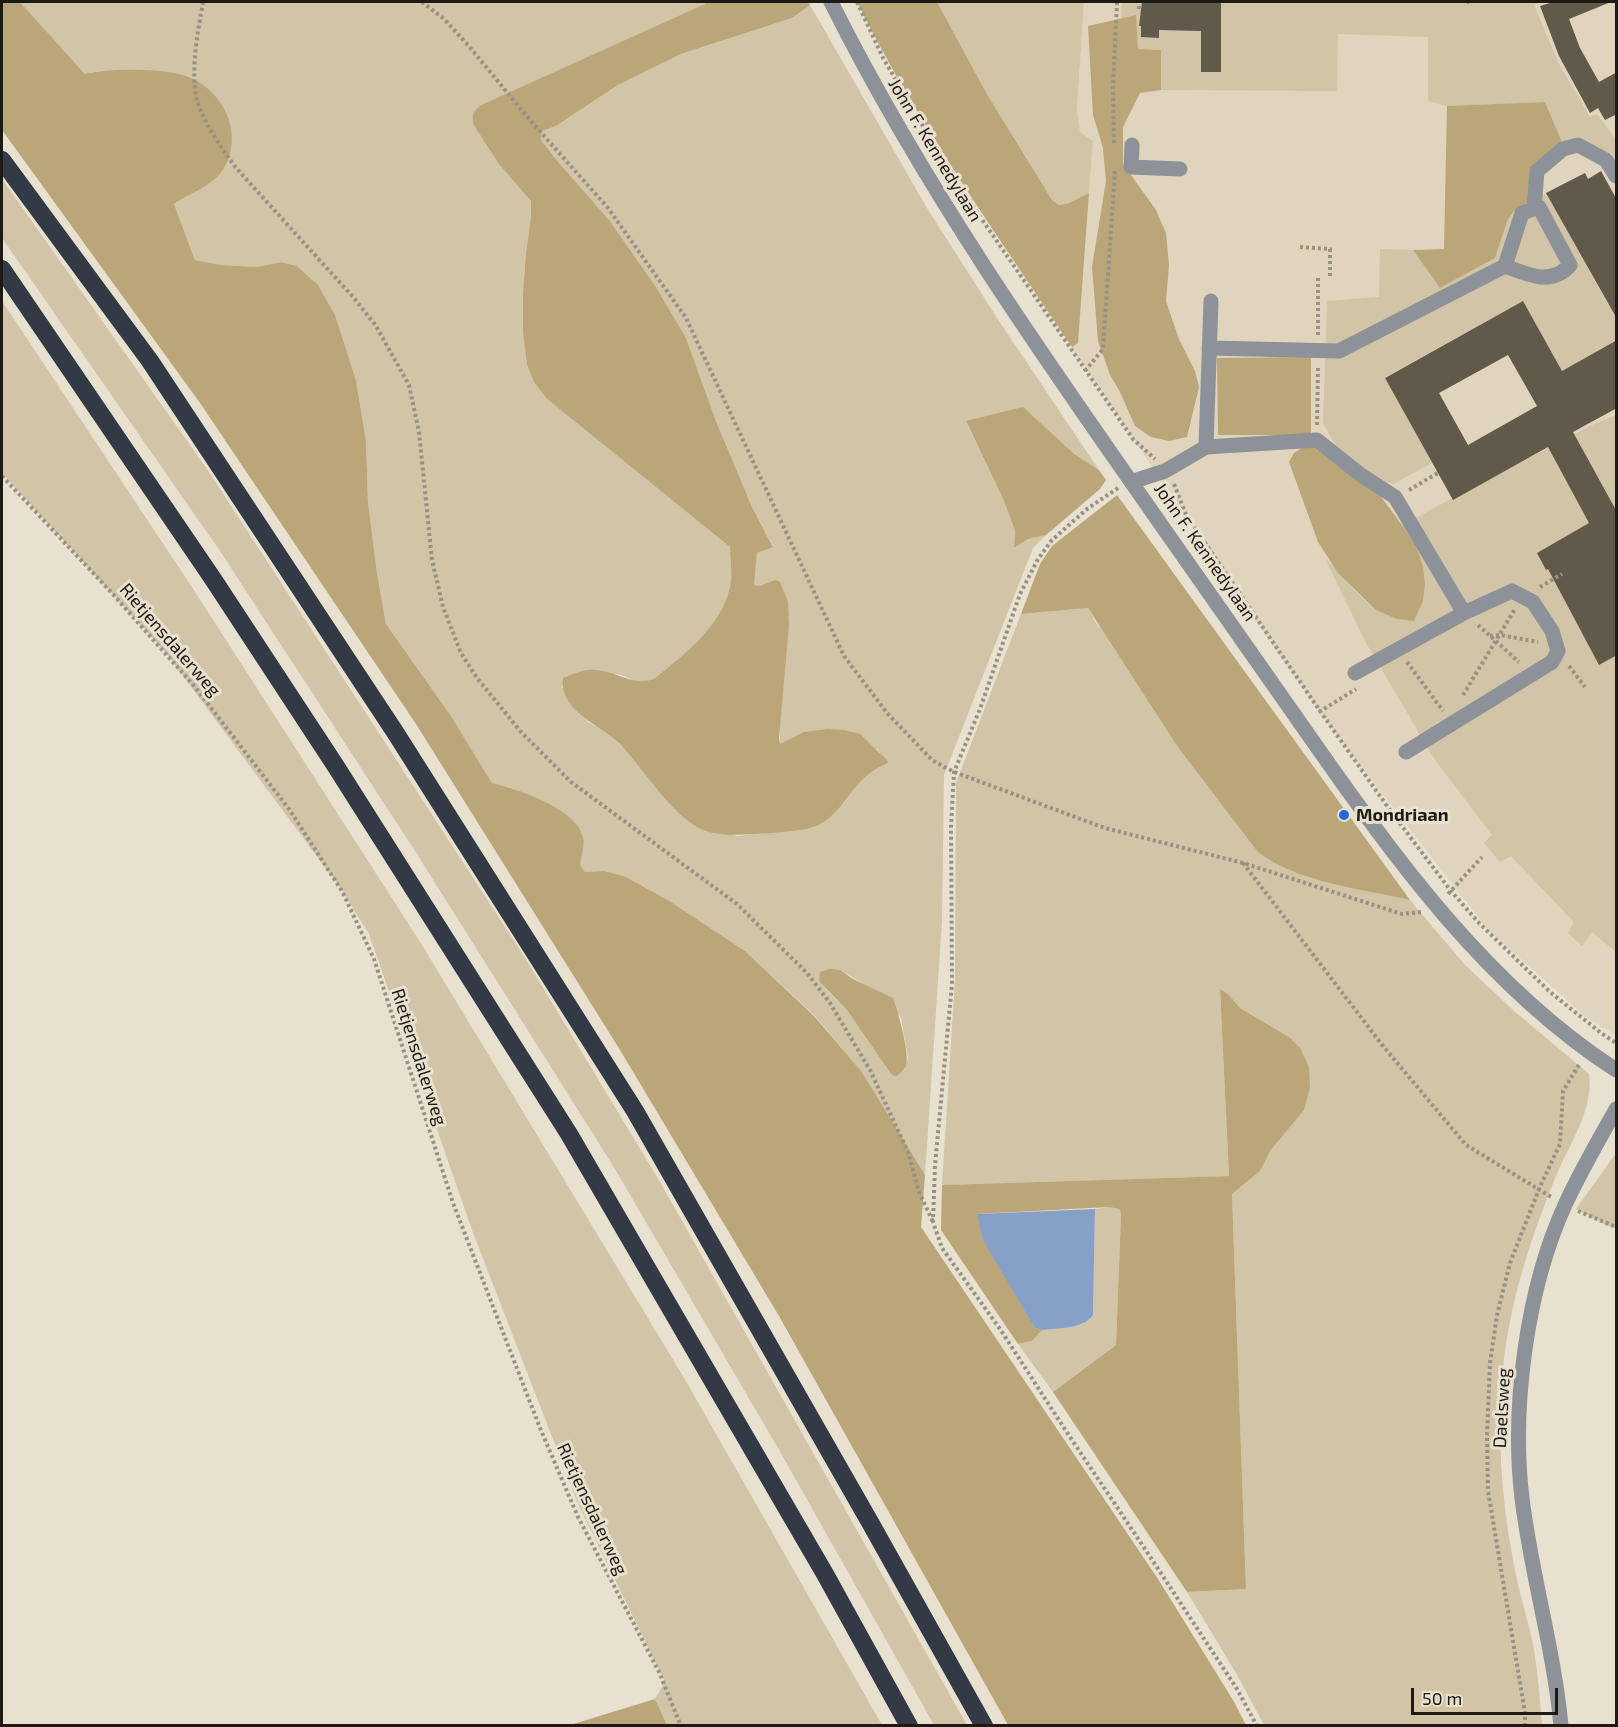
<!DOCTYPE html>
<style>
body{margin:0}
#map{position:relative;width:1618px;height:1727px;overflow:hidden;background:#e9e1d0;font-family:"Exo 2",sans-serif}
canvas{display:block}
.frame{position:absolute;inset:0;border:3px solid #1d1a14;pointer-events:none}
.scale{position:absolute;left:1411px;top:1688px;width:147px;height:27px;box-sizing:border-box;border:3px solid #1d1a14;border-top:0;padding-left:8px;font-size:18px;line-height:21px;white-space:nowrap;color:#1d1a14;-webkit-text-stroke:4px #e9e1d0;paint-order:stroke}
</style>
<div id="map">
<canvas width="1618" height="1727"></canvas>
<div class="frame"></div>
<div class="scale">50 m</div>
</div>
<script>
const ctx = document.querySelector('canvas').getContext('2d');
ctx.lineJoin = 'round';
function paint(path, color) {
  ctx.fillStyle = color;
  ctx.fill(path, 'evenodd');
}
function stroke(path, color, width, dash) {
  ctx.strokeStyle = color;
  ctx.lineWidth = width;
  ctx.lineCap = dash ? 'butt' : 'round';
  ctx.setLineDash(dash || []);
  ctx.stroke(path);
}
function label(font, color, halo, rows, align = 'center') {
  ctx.font = font + ' "Exo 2",sans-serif';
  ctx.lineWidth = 6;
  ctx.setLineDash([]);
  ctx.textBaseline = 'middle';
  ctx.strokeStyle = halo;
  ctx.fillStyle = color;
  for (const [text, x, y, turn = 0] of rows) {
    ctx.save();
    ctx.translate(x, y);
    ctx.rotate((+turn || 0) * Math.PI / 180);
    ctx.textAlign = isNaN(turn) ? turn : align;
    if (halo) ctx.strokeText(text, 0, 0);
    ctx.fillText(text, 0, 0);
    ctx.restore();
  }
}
const built = new Path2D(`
 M 1084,2 L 1616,2 L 1616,1035 L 1587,1018 L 1488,930 L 1333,730 L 1230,584 L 1072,347 L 1078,342 L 1093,141 L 1080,132 L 1077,110 Z`);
const green = new Path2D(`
 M 20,2 L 705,2 L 706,4 L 481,105 C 473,111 472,115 473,124 L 499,163 L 531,200 L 531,217 L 526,252 L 523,292 L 523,333 L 527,365 L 534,382 L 547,399 L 730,547 C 730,558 732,569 731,580 C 726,623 686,653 655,678 C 631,689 632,674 614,674 C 602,673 575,683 562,686 L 569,702 L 588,722 L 609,734 L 635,759 L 676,811 L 737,836 L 808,828 L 844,803 L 861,779 L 873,769 L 887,763 L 877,749 L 786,743 L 780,745 L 775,580 L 759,586 L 754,585 L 757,553 L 773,546 L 752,507 L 716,421 L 686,338 L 541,140 L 542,131 L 556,126 L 618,85 L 681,54 L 792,18 L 810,5 L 927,208 L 999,321 L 1099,470 L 1073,453 L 966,422 L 1004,501 L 1015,531 L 1014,548 L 1028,539 L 1046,535 L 1033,548 L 944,775 L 942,921 L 925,1175 L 862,1072 L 814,1015 L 745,951 L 668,900 L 624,876 L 604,871 L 585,872 L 579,865 L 583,837 L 512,788 L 492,783 L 451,716 L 386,624 L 377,573 L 368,502 L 366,441 L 356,380 L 335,315 L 318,285 L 297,266 L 281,262 L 257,267 L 221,265 L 195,260 L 174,204 L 193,193 L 223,171 L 186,76 C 156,72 114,66 85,74 ZM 840,970 L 867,986 L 901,1017 L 908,1058 L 905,1069 L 896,1077 L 891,1074 L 847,1010 L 826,989 Z
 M 937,2 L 1084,2 L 1077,110 L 1080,132 L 1093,141 L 1089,193 L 1069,203 L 1059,205 L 1052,200 L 987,94 Z
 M 1122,2 L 1541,2 L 1534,5 L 1558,62 L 1590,117 L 1597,114 L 1616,140 L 1616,160 L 1613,155 L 1577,137 L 1562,142 L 1545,102 L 1447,106 L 1428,101 L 1428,37 L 1338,34 L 1337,91 L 1161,90 L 1161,50 L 1138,49 L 1136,16 L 1121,18 Z
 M 2,179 L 209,472 L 522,953 L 660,1182 L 967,1725 L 934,1725 L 782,1455 L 615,1169 L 415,851 L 220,551 L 2,238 Z
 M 1547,193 L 1616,319 L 1616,340 L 1562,371 L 1523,301 L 1385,377 L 1432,463 L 1393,484 L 1378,479 L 1340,453 L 1323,423 L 1327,301 L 1379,297 L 1380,249 L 1413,250 L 1440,288 L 1495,258 L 1508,219 L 1515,210 Z
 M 2,301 L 190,584 L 422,945 L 683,1376 L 882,1725 L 667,1725 L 655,1699 L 665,1682 L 578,1504 L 472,1230 L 369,934 L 341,889 L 166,653 L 2,473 Z
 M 1616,415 L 1616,952 L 1592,932 L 1582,946 L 1568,933 L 1574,922 L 1511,856 L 1500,862 L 1484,843 L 1492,835 L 1435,760 L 1365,641 L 1325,558 L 1363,599 L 1376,610 L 1425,583 L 1423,566 L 1402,525 L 1592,425 Z
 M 1088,608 L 1096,623 L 1320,879 L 1410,900 L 1465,965 L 1513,1010 L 1589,1074 C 1594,1112 1567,1147 1554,1181 C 1530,1240 1509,1305 1503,1369 C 1497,1432 1501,1498 1513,1560 C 1518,1590 1528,1619 1534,1649 C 1538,1674 1540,1700 1542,1725 L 1264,1725 L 1236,1673 L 1187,1592 L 1246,1589 L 1232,1194 L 1260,1171 L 1271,1150 L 1304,1110 L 1289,1037 L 1240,1008 L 1229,995 L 1220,990 L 1229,1176 L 942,1185 L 955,979 L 956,783 L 1021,614 Z
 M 1616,1153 L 1616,1228 L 1608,1226 L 1576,1209 Z
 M 1109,1207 L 1119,1209 L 1121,1213 L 1116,1345 L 1053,1392 L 1018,1344 L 1032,1341 L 1042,1330 L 1082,1324 L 1093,1315 L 1095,1209 Z`);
const forest = new Path2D(`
 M 2,2 L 20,2 L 85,74 C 107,68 164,68 186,76 C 224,90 245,134 223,170 C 214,184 188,195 174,204 L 195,260 L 221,265 L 257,267 L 281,262 L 297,266 L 318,285 L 335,315 L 356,380 L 366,441 L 368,502 L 377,573 L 386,624 L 451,716 L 492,783 C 517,789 576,808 583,837 C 585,844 581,857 580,865 L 585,872 L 604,871 L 624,876 L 668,900 L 745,951 L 814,1016 L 862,1072 L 925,1175 L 921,1227 L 1158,1579 L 1233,1700 L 1246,1725 L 1008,1725 L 779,1316 L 620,1050 L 416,724 L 200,403 L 2,130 Z
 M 705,2 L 808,2 L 810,5 L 792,18 L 681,54 L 618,85 L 556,126 L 542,131 L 541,140 L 558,162 L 609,220 L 655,286 L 686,338 L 716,421 L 752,507 L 773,547 L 757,553 L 754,585 L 759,586 L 775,580 L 780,582 L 788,602 L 789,625 L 779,738 L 780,744 L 804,732 L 828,729 L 844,730 L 860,734 L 887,760 L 888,763 C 853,777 852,801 825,821 C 812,831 788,831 772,833 C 751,834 730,837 709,832 C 674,822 645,769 619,743 C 600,725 558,710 563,678 C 573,674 585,669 595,670 C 617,671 634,688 655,678 C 686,653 726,623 731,580 C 732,570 730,558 730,547 L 547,399 L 534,382 L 527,365 L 523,333 L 523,292 L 526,252 L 531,217 L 531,201 L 499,164 L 473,124 C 472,114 473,111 481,105 L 705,4 Z
 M 857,2 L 937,2 L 987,94 L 1052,200 L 1059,205 L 1069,203 L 1089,193 L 1078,343 L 1072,347 C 997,235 917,123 857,2 Z
 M 1136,15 L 1138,49 L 1161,50 L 1161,90 L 1140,93 L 1123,127 L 1123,164 L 1156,210 L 1166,233 L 1169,265 L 1166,301 L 1179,339 L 1195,371 L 1199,387 L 1187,437 L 1169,441 L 1151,437 L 1135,426 L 1120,392 L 1110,375 L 1098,341 L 1092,267 L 1106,181 L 1103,148 L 1093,115 L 1088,26 Z
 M 1545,102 L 1562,142 L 1527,203 L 1515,210 L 1508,219 L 1495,258 L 1440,288 L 1413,250 L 1444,249 L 1447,106 Z
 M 1311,357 L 1311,435 L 1218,435 L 1217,358 Z
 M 1023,407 L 1073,453 L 1099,470 L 1106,480 L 1100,489 L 1046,535 L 1028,539 L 1014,548 L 1015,531 L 1004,501 L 966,421 Z
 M 1307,445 L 1324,445 L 1370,482 L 1407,532 L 1417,549 L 1423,566 L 1425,583 L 1423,601 L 1414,621 L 1397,619 L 1376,610 L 1338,573 L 1318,542 L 1289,462 L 1294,453 Z
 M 1117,495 L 1410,900 C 1362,889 1297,882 1258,852 L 1178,747 L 1088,608 L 1021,614 L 1040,564 L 1052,546 Z
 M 830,969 L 840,970 L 853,979 L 893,998 C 898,1012 910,1053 906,1066 C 904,1071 900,1073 896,1077 L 891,1074 L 847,1010 L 819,981 L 820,972 Z
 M 1220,989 L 1229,995 L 1240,1008 L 1289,1037 L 1300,1048 L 1309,1067 L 1310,1088 L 1304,1110 L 1271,1150 L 1260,1171 L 1232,1194 L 1246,1589 L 1187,1592 L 1053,1392 L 1116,1345 L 1121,1213 L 1119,1209 L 1109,1207 L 977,1214 L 1035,1328 L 1042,1330 L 1032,1341 L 1018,1344 L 941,1230 L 942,1185 L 1229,1176 Z
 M 655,1699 L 667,1725 L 570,1725 Z`);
const water = new Path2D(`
 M 1095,1209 L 1093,1315 C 1084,1329 1057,1328 1042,1330 L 1035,1328 L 983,1240 L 977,1214 Z`);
const building = new Path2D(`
 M 1142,2 L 1221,2 L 1221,72 L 1201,72 L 1201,31 L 1159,30 L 1159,38 L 1141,37 L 1141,26 L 1139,26 Z
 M 1553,2 L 1611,2 L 1569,19 L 1580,48 L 1599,82 L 1617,72 L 1617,114 L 1605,120 L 1598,108 L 1590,113 L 1559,56 L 1540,6 Z
 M 1601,171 L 1617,200 L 1617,319 L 1546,193 L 1585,173 L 1588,179 Z
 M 1523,301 L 1562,371 L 1617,340 L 1617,408 L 1573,432 L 1617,512 L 1617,655 L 1599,665 L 1548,569 L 1546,570 L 1537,553 L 1589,523 L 1548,447 L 1453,500 L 1385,378 ZM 1508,355 L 1537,406 L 1468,445 L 1439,393 Z`);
const path = new Path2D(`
 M 203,2 C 198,30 190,71 197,100 C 203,122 223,151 237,169 L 354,298 L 376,326 L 409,385 L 419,432 L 432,560 L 443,607 L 461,653 L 477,678 L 521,732 L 571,782 L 737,904 L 807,973 L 830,1003 L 870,1070 L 908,1152 L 919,1192 L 933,1222
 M 422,2 L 444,19 L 468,45 L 529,119 L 608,208 L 686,318 L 844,656 L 887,713 L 932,760 L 954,772 L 1105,828 L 1243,863 L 1402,914 L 1422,912
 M 857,2 L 883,58 L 930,138 L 981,218 L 1133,439 L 1155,459
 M 1467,2 L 1469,2
 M 1139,9 L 1139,2
 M 1114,143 L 1113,87 L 1117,2
 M 1300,247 L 1330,249 L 1330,278
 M 1318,335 L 1318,278
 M 1085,371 L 1103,349 L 1115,171
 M 1317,425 L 1318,366
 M 2,476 L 110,591 L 195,687 L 289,809 L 342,891 L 374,959 L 453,1203 L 540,1428 L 578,1517 L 659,1672 L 681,1726
 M 1174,484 L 1186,515 L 1320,711 L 1392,813 L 1451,891 L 1479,923 L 1550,992 L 1601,1033 L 1616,1043
 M 1118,488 L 1087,509 L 1052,540 L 1038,559 L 1020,594 L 980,709 L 954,772 L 951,827 L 952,984 L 935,1165 L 933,1222 L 942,1248 L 1000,1329 L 1066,1431 L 1143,1546 L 1237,1689 L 1257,1726
 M 1409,490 L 1438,473
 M 1540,587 L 1562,574
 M 1478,625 L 1519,662
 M 1490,636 L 1500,635 L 1538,642
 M 1407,662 L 1443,711
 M 1569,666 L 1585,687
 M 1463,695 L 1515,609
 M 1319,712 L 1356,689
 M 1243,863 L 1383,1046 L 1466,1145 L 1553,1198
 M 1448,894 L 1482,857
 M 1578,1211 L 1616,1227
 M 1525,1726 L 1525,1713 L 1488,1491 L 1487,1436 L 1490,1363 L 1497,1315 L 1510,1263 L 1539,1189 L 1560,1144 L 1563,1091 L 1580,1063`);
const minor = new Path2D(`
 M 831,2 C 934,208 1070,394 1202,583 C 1238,634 1274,685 1310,737 C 1396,860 1488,987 1616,1070
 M 1132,145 L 1131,167 L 1180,169
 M 1534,209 L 1537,171 L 1563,149 L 1578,145 L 1606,160 L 1616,176
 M 1209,348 L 1339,351 L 1505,266 C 1528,275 1552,286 1570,265 L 1539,207 L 1522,213 L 1505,266
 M 1206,447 L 1211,301
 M 1131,482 L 1165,471 L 1206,447 L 1317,440 L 1361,475 L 1395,497 L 1464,613
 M 1355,673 L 1464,613 L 1512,591 L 1533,602 L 1552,631 L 1558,651 L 1552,662 L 1406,752
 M 1561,1726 C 1554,1649 1531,1574 1522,1498 C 1511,1407 1527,1288 1565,1205 C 1580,1172 1599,1140 1616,1109`);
const highway = new Path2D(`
 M 2,160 L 150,361 L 395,732 L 635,1111 L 871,1524 L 984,1726
 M 2,269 L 213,579 L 335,765 L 569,1134 L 825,1574 L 909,1726`);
const markers = [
 [1344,815,6,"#206ad5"]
];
const streetNames = [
 ["John F. Kennedylaan",935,150,59],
 ["John F. Kennedylaan",1205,552,55],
 ["Rietjensdalerweg",170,640,49],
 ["Rietjensdalerweg",419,1057,72],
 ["Daelsweg",1502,1408,-87],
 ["Rietjensdalerweg",592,1509,65]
];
const poiNames = [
 ["Mondriaan",1356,815]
];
paint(built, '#e0d4bc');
paint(green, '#d1c4a7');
paint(forest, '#baa679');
paint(water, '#87a0c8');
paint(building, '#615a4b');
stroke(path, '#979184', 4, [3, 3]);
stroke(minor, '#8d9198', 15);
stroke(highway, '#323a46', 18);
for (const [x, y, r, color] of markers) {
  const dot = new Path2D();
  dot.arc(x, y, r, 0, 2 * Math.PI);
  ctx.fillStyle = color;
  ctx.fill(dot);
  stroke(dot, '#e9e1d0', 2);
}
label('18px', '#1d1a14', '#e9e1d0', streetNames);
label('bold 18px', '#1d1a14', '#e9e1d0', poiNames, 'left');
</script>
